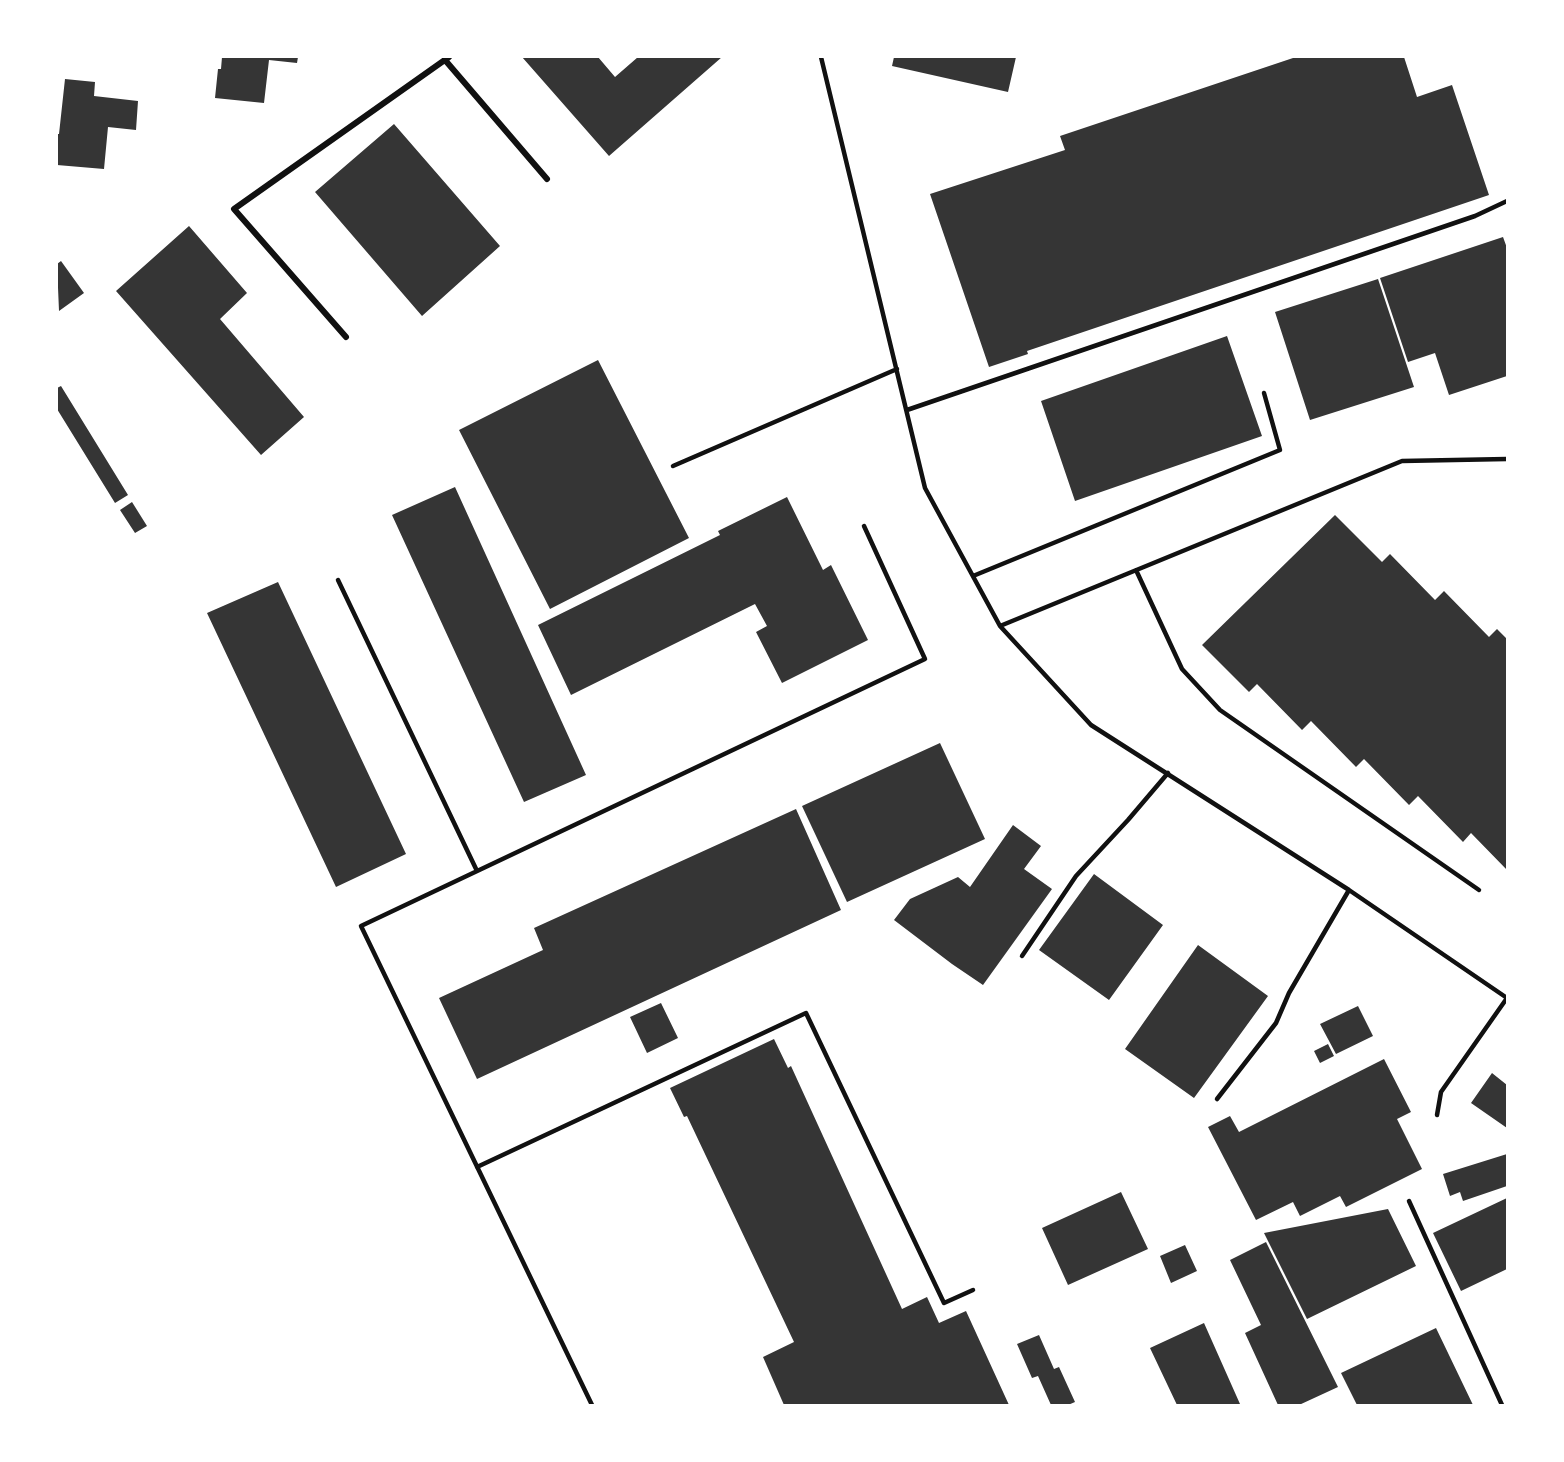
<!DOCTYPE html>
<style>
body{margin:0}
#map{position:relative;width:1564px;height:1462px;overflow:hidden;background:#fff;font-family:Bitter,serif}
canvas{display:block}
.frame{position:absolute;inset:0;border:58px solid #fff;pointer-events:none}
</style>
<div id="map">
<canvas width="1564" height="1462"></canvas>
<div class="frame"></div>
</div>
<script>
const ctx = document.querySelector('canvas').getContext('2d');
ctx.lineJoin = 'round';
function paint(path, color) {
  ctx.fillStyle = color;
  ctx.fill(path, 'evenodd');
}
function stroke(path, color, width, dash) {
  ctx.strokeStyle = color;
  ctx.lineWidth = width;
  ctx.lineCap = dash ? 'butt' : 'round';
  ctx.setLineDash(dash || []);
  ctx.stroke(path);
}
const building = new Path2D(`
 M 222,57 L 298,57 L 297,63 L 269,60 L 264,103 L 215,98 L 218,69 L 221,69 Z
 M 522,57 L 598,57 L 615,77 L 638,57 L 722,57 L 609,156 Z
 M 894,57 L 1016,57 L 1008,92 L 892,66 Z
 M 1296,57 L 1404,57 L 1417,97 L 1452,85 L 1489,195 L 1027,351 L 1028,354 L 989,367 L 930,194 L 1065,150 L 1060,136 Z
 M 65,79 L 95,82 L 94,96 L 138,101 L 136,130 L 108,127 L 104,169 L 57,165 L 57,134 L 59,134 Z
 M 394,124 L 500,246 L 422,316 L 315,192 Z
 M 189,226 L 247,293 L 220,319 L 304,417 L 261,455 L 116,291 Z
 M 1503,237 L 1507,248 L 1507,376 L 1449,395 L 1435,353 L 1408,362 L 1380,278 Z
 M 61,261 L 84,293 L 59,311 L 57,264 Z
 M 1378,279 L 1414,387 L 1310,420 L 1275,312 Z
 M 1227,336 L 1262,436 L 1075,501 L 1041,401 Z
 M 598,360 L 689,538 L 550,609 L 459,430 Z
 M 61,386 L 128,495 L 115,503 L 57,409 L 57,388 Z
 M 455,487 L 586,775 L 524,802 L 392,515 Z
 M 787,497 L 823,570 L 831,565 L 868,640 L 782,683 L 756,632 L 767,626 L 755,604 L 571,695 L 538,625 L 720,535 L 718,531 Z
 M 132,502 L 147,526 L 135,533 L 120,510 Z
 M 1335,515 L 1382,562 L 1390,554 L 1435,600 L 1444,591 L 1489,637 L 1497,629 L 1507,639 L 1507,870 L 1471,833 L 1463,842 L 1418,796 L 1409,805 L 1364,759 L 1356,767 L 1311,721 L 1302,730 L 1257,684 L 1249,692 L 1202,645 Z
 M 278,582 L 406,854 L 336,887 L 207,613 Z
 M 940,743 L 985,839 L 847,902 L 802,806 Z
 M 796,809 L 841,910 L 477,1079 L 439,998 L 543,950 L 534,928 Z
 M 1013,825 L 1041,846 L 1024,869 L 1052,889 L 983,985 L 952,964 L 894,920 L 910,899 L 958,877 L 970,887 Z
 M 1094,874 L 1163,925 L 1109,1000 L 1039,950 Z
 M 1198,945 L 1268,996 L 1194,1098 L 1125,1049 Z
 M 661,1003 L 678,1038 L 647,1053 L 630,1017 Z
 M 1358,1006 L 1373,1036 L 1336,1054 L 1320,1024 Z
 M 774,1039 L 788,1068 L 791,1066 L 902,1309 L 927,1297 L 939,1323 L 966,1311 L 1009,1405 L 784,1405 L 763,1357 L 794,1342 L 687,1116 L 684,1117 L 670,1088 Z
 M 1328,1044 L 1334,1056 L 1320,1063 L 1314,1051 Z
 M 1384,1059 L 1411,1112 L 1397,1119 L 1422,1169 L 1346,1207 L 1340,1196 L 1300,1216 L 1293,1202 L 1256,1220 L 1208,1127 L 1230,1116 L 1239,1132 Z
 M 1492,1073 L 1507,1085 L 1507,1128 L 1471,1103 Z
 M 1507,1154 L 1507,1186 L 1463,1201 L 1460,1192 L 1450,1196 L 1443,1174 Z
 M 1121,1192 L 1148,1249 L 1068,1285 L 1042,1228 Z
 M 1507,1198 L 1507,1269 L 1461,1291 L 1433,1233 Z
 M 1388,1209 L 1416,1266 L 1307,1319 L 1264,1233 Z
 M 1266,1242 L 1338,1387 L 1299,1405 L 1278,1405 L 1245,1333 L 1261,1325 L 1230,1260 Z
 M 1185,1245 L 1197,1271 L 1171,1283 L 1160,1256 Z
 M 1204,1323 L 1240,1404 L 1238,1405 L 1177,1405 L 1150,1348 Z
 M 1436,1328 L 1473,1405 L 1357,1405 L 1341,1373 Z
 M 1039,1335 L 1054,1369 L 1059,1367 L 1075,1402 L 1068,1405 L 1051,1405 L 1038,1376 L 1032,1378 L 1017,1344 Z`);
const service = new Path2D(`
 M 821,57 L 925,488 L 1000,626 L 1091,725 L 1349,890 L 1507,998
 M 907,410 L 1475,216 L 1507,201
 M 673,466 L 897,369
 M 1136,570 L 1182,669 L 1220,710 L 1479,890
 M 973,576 L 1280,450 L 1264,393
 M 338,580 L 477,871
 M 1000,626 L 1402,461 L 1507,459
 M 1022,956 L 1076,876 L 1128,820 L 1168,773
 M 1217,1099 L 1276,1023 L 1289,993 L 1349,890
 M 1437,1115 L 1441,1092 L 1507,998
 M 477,1167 L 806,1013 L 944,1303 L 973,1290
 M 1409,1201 L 1502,1405
 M 592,1405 L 361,926 L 925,659 L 864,526`);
const minor = new Path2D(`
 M 445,60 L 547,179
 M 346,337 L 234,209 L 449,57`);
paint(building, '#353535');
stroke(service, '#111', 4.5);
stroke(minor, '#111', 6);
</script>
